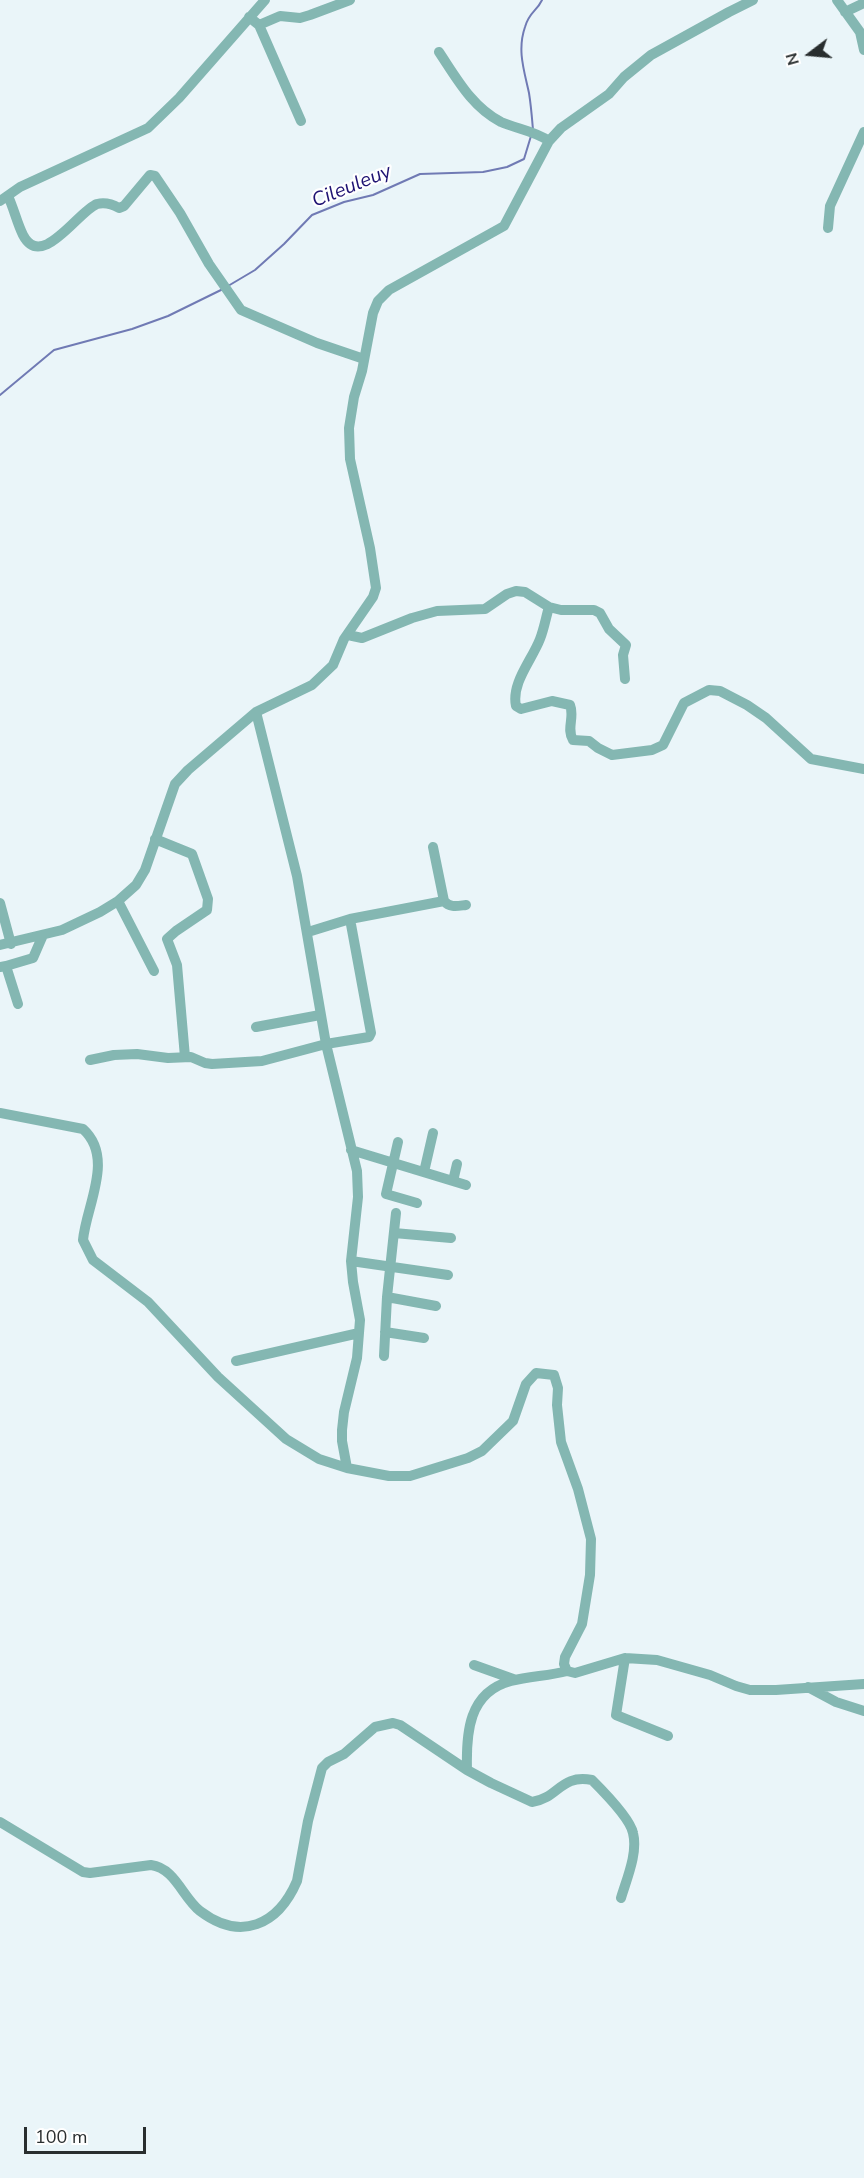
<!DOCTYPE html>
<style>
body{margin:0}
#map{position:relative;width:864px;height:2178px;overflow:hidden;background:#eaf5f9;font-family:"Nunito Sans",sans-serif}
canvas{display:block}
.north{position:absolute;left:780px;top:24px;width:60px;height:60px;-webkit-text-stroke:4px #fff;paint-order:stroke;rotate:254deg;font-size:16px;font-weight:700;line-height:24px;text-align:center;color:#292e2f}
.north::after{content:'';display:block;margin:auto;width:21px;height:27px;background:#292e2f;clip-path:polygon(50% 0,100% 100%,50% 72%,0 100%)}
.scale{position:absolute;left:24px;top:2127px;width:122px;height:27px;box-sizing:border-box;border:3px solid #292e2f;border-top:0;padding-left:8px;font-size:18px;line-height:21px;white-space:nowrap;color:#292e2f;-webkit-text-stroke:4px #fff;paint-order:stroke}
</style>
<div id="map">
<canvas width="864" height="2178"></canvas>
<div class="north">N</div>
<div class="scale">100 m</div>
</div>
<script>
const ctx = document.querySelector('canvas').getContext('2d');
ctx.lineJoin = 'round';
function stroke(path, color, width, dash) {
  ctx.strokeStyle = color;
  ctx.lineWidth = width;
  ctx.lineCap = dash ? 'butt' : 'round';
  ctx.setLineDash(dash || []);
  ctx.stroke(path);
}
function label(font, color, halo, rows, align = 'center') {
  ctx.font = font + ' "Nunito Sans",sans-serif';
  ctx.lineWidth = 4.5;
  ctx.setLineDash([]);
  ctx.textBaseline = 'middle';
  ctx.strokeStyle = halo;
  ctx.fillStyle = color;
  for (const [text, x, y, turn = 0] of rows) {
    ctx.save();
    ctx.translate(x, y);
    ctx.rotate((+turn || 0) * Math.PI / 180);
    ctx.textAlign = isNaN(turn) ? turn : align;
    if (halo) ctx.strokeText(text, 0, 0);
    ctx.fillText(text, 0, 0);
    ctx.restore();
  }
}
const stream = new Path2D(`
 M 533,130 C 532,118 531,105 529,93 C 524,70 517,50 525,27 C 529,12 537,11 542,0
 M 228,286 L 255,270 L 284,244 L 312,215 L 344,202 L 373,195 L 420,174 L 483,172 L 507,167 L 524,159 L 531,136
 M 0,395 L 54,350 L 132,329 L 168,316 L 223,289`);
const minor = new Path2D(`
 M 837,0 L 860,32 L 864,50
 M 845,12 L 864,3
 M 249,17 L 259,25 L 301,121
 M 259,25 L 280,16 L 300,18 L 310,15 L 350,0
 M 439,52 C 457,79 472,107 501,122 C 517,129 535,131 549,141
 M 8,196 C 14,209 17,223 23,235 C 42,271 78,211 97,204 C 105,202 112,204 119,208 L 124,206 L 150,175 L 155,176 L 180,213 L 209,264 L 241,310 L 317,343 L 364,359
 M 0,201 L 20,187 L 148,128 L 179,98 L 265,0
 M 828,228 L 830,206 L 864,132
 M 549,607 C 546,617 544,629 540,639 C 532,660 511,683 516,706 L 521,709 L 552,701 L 570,705 C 575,717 566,729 573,740 L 589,741 L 598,748 L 612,755 L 652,750 L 663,745 L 684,703 L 709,690 L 720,691 L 747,705 L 766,718 L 811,759 L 864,769
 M 348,635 L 362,638 L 412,618 L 437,611 L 485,609 L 507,594 L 516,591 L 525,592 L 549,607 L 561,610 L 594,610 L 600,613 L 609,629 L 626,645 L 623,655 L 625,679
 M 256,712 L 297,876 L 326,1044 L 357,1171 L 358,1197 L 351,1261 L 353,1282 L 360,1320 L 357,1358 L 344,1412 L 342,1430 L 342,1441 L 347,1468
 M 155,839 L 192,854 L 208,899 L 207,910 L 176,931 L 167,939 L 177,965 L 185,1057
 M 433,847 L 444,901
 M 118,901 L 154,971
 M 0,903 L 11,944
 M 308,932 L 350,919 L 444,901 C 450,908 457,906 466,905
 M 0,945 L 62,930 L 100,912 L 118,901 L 136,885 L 145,870 L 175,784 L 188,770 L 256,712 L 312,685 L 333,665 L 344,639 L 373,597 L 376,588 L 370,548 L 350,459 L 349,428 L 354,397 L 362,371 L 373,313 L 378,301 L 389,290 L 504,226 L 549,141 L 561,128 L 609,94 L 624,77 L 651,55 L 729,12 L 753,0
 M 6,966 L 33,958 L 43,935
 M 0,967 L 6,966 L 18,1004
 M 256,1027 L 320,1015
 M 90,1060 L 114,1055 L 137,1054 L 168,1058 L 191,1057 L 205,1063 L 212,1064 L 262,1061 L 326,1044 L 369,1037 L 371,1033 L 350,919
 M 0,1113 L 83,1129 C 115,1158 86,1206 83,1240 L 93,1260 L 148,1302 L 218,1377 L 286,1439 L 319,1459 L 347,1468 L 389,1476 L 410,1476 L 468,1458 L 482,1451 L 513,1421 L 526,1384 L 536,1373 L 554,1375 L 558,1388 L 557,1405 L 561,1442 L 578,1489 L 591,1539 L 590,1575 L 582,1624 L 565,1657 L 564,1664 L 567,1671 L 575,1673 L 625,1658 L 657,1660 L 710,1675 L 736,1686 L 750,1690 L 776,1690 L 864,1684
 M 398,1142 L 386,1194 L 417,1203
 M 351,1150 L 466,1185
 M 424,1172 L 433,1133
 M 453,1181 L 457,1164
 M 394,1233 L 451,1238
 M 351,1261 L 448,1275
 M 387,1297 L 436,1306
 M 385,1332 L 424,1338
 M 384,1356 L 387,1297 L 396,1213
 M 236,1361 L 359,1333
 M 625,1658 L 616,1715 L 668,1736
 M 474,1665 L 516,1680
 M 808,1687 L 836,1702 L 864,1711
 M 467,1770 L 491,1783 L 532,1802 C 559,1798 560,1774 592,1780 C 603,1791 630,1818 633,1833 C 638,1853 627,1878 621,1898
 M 0,1822 L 83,1872 L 90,1873 L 151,1865 C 175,1868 183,1898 200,1911 C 241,1942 278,1925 297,1881 L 308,1821 L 322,1768 L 328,1762 L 344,1754 L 375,1727 L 393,1723 L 400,1725 L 467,1770 C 466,1734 468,1692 511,1681 C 530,1676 549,1676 567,1671`);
const waterNames = [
 ["Cileuleuy",352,187,-22]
];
stroke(stream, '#707ab4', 2);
stroke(minor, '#84b7b2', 10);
label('italic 20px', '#1f1373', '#fff', waterNames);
</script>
